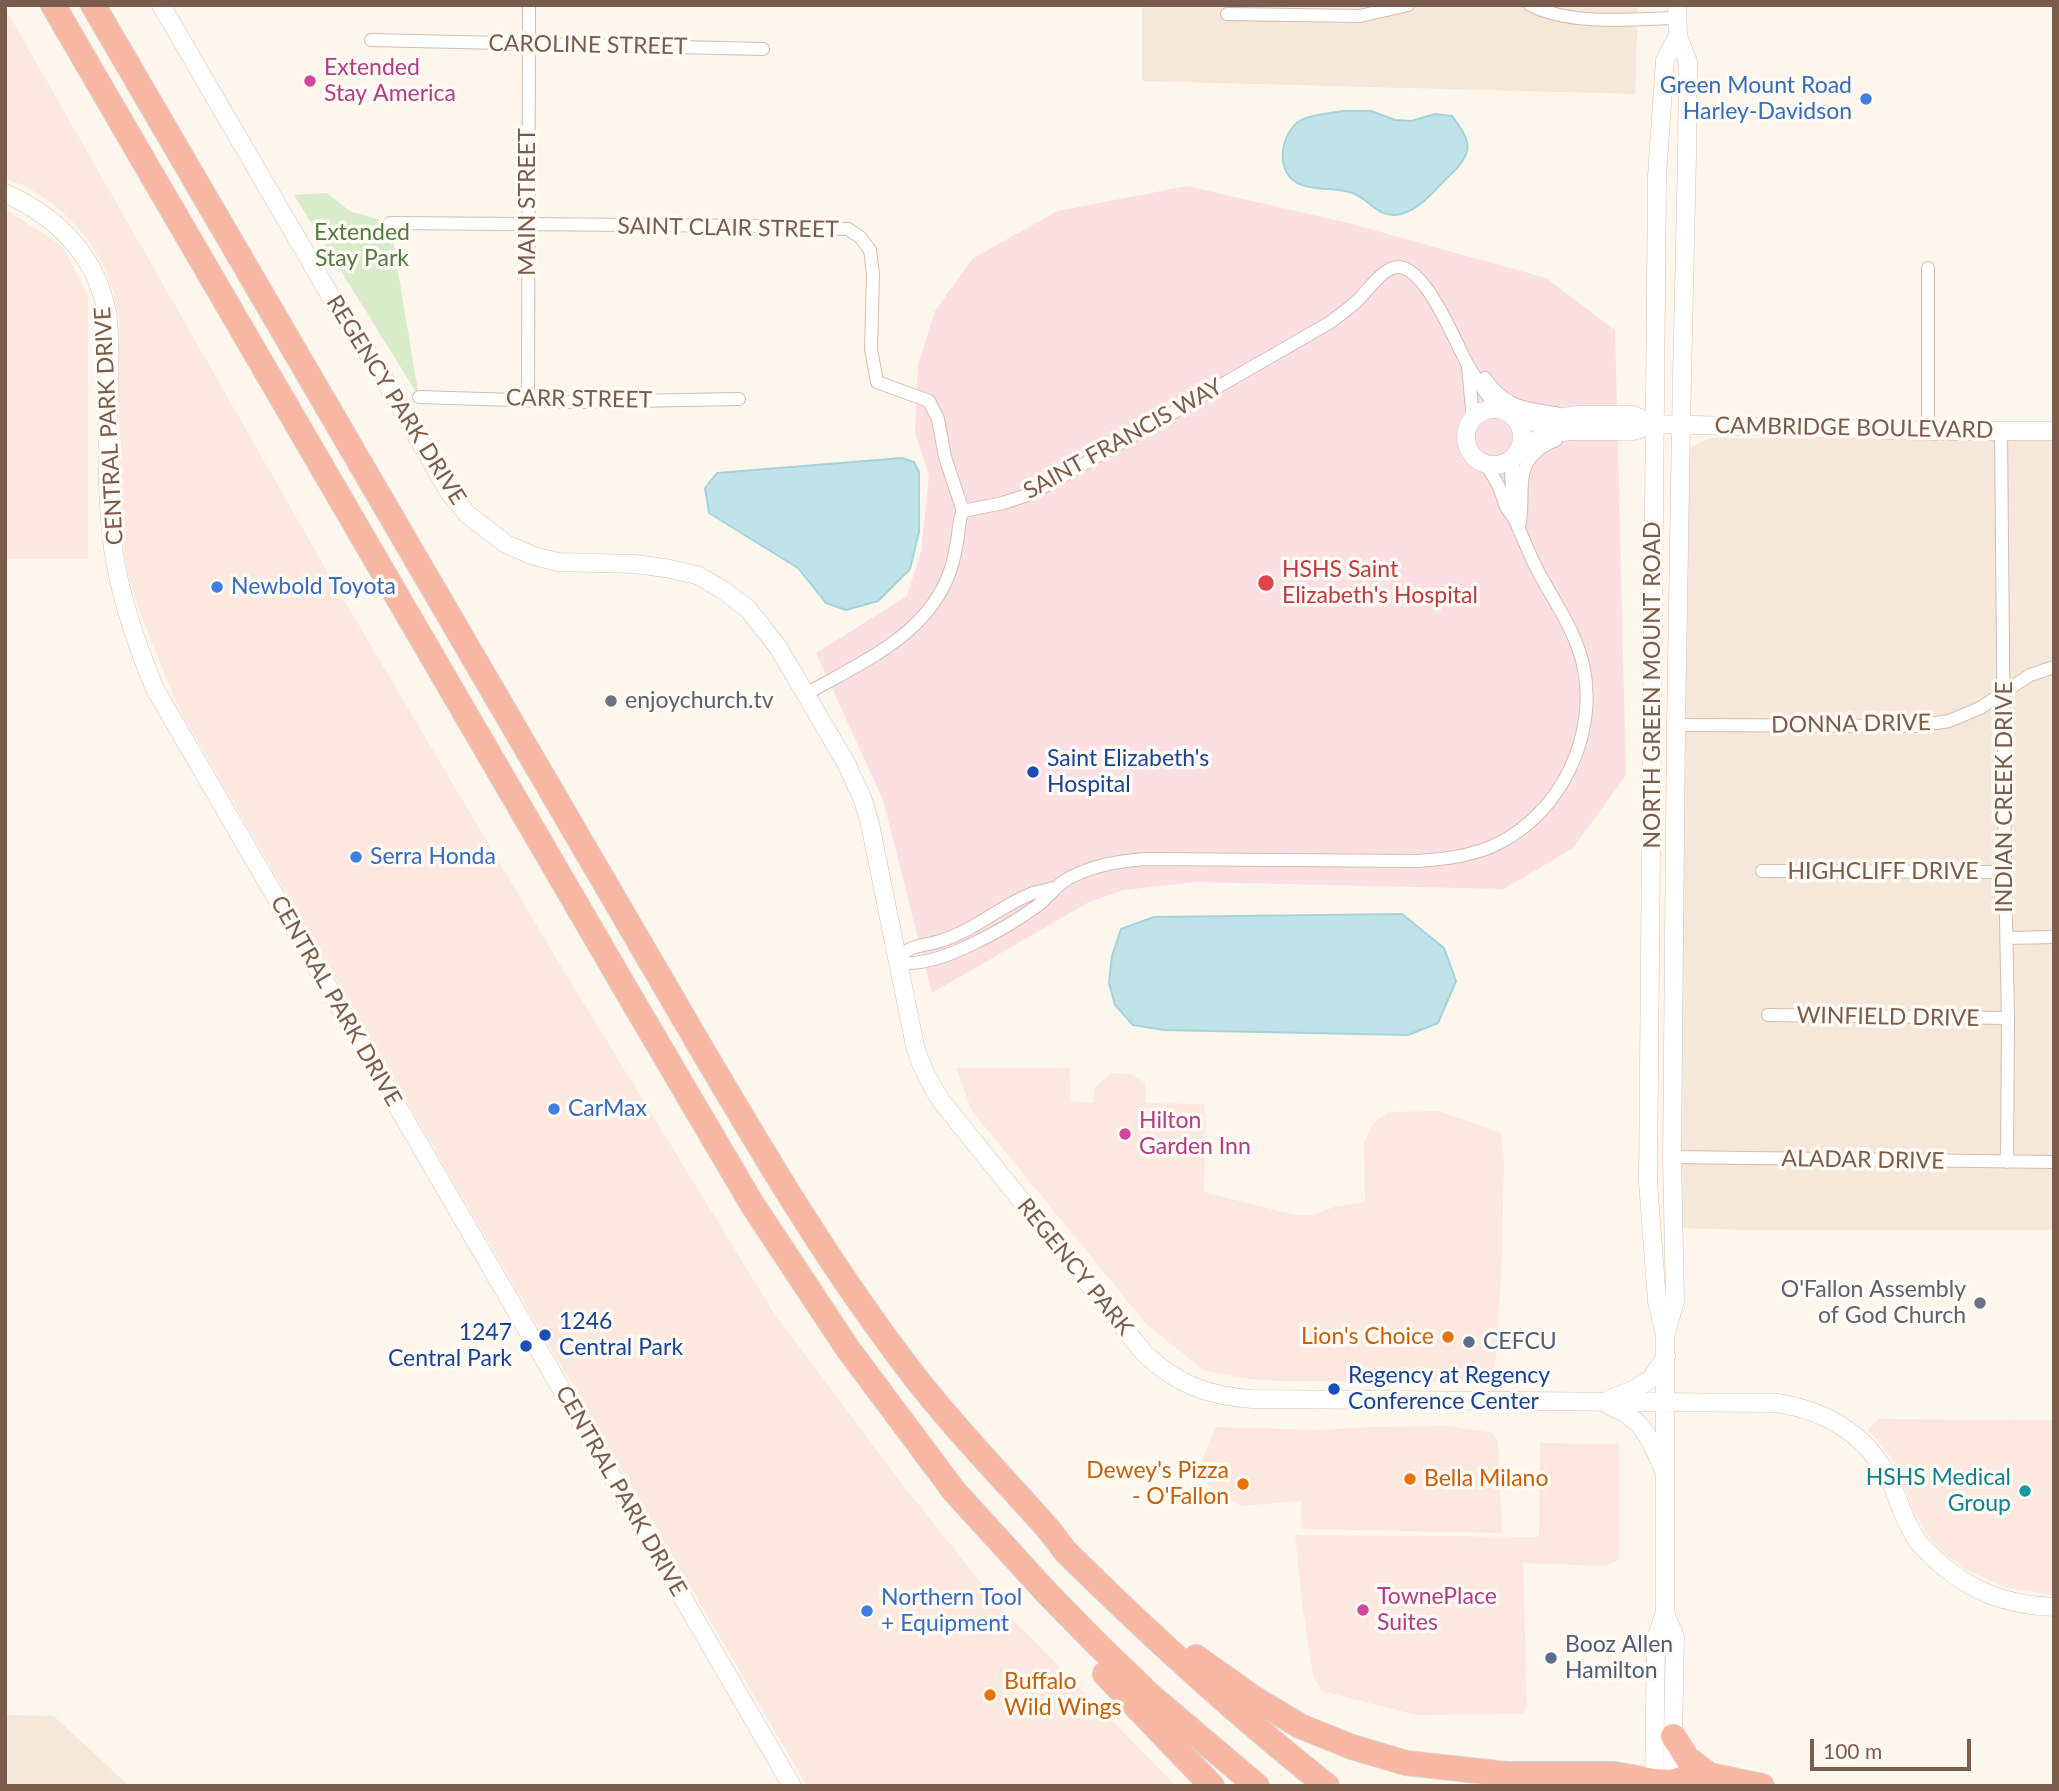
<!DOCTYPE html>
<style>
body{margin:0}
#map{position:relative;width:2059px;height:1791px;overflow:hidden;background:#fdf6ec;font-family:Lato,sans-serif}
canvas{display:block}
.frame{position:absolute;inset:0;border:7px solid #7a5c4d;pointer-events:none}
.scale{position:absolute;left:1810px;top:1739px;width:161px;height:32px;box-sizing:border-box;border:4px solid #7a5c4d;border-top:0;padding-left:9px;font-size:21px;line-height:24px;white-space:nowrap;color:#7a5c4d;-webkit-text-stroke:5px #fffaf3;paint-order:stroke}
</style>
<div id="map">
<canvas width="2059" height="1791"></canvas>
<div class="frame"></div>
<div class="scale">100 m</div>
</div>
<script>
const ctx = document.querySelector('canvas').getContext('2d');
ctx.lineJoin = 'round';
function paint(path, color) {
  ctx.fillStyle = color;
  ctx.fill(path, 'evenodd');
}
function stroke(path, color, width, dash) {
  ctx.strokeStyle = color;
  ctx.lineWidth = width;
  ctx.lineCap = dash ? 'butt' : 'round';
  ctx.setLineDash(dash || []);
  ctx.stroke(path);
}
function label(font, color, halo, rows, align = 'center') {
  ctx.font = font + ' Lato,sans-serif';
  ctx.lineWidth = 7;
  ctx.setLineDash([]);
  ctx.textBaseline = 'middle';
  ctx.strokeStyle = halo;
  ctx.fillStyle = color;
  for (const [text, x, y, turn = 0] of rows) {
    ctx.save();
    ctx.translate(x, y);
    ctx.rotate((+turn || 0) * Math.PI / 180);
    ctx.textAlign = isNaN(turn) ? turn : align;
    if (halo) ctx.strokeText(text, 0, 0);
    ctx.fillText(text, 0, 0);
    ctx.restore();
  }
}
const residential = new Path2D(`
 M 1142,5 L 1638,5 L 1635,94 L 1142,81 Z
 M 1710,438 L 2054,440 L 2054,1230 L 1742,1230 L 1679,1228 L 1678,1186 L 1688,449 Z
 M 5,1715 L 54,1716 L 129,1786 L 5,1786 Z`);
const commercial = new Path2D(`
 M 5,8 L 335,585 L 556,958 L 775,1315 L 891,1470 L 998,1604 L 1176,1786 L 807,1786 L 488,1241 L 178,707 L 139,610 L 127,571 L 119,514 L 119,321 L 113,290 L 102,263 L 87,238 L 71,220 L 53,204 L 31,189 L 5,178 Z
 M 5,209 L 62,246 L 88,295 L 88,559 L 5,559 Z
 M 956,1068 L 1070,1068 L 1071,1101 L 1093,1103 L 1095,1087 L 1112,1073 L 1131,1074 L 1145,1083 L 1146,1103 L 1204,1104 L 1206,1121 L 1204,1192 L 1294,1215 L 1313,1215 L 1334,1207 L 1365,1202 L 1364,1142 L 1372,1125 L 1388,1112 L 1439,1111 L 1501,1133 L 1504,1159 L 1502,1259 L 1496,1360 L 1493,1378 L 1486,1382 L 1279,1381 L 1249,1379 L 1205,1371 L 1148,1326 L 972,1111 Z
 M 1878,1419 L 2054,1420 L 2054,1595 L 2007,1588 L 1967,1570 L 1945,1554 L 1929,1536 L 1915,1514 L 1895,1462 L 1868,1430 Z
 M 1450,1426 L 1493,1433 L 1498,1442 L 1502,1533 L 1302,1529 L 1301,1501 L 1241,1506 L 1208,1485 L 1198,1472 L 1215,1427 L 1319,1430 L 1373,1427 Z
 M 1540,1443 L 1619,1444 L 1619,1560 L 1604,1566 L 1523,1563 L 1527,1703 L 1524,1714 L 1417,1715 L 1322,1691 L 1313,1676 L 1303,1609 L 1295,1535 L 1539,1537 Z`);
const medical = new Path2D(`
 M 1187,186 L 1348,223 L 1546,278 L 1615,330 L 1626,775 L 1573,848 L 1504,889 L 1195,882 L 1124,890 L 1089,902 L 932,993 L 883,800 L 816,653 L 907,596 L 921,551 L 929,476 L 915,432 L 918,365 L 935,311 L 973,258 L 1058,211 Z`);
const green = new Path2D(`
 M 327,193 L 350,211 L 390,223 L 419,397 L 294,195 Z`);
const water = new Path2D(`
 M 1343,111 L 1371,111 L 1395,120 L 1411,121 L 1435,114 L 1452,116 C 1471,141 1475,152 1450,175 C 1436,188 1420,210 1401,214 C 1379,219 1372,202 1355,194 C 1339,187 1319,191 1302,185 C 1274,176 1279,133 1301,120 C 1310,115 1332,113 1343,111 Z
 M 902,458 L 914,462 L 919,472 L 919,532 L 910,569 L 878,601 L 846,610 L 826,603 L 798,568 L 709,513 L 705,488 L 717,473 Z
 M 1402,914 L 1444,948 L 1456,981 L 1438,1023 L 1408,1035 L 1164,1030 L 1133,1025 L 1115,1005 L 1109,983 L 1112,956 L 1121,929 L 1154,917 Z`);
const street = new Path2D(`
 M 1530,5 C 1572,26 1631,19 1677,18
 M 1227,14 L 1360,16 L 1408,5
 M 371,40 L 763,49
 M 390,223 L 764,226 L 848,229 L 860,237 L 870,250 L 873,274 L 871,349 L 877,382 L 929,401 L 938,419 L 945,457 L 963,511
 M 1468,367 L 1473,419
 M 1485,378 C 1506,408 1523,408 1556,413
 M 419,397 L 577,402 L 739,399
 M 528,399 L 529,5
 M 1928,431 L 1928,268
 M 2001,431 L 2005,872 L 2008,1018 L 2007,1162
 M 1514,506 L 1511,476 L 1515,456
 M 1519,528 C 1527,491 1508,460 1556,440
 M 806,694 C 858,664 922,638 947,579 C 952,568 955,554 957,542 C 959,532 958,520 963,511 L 1003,503 L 1027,495 L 1051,483 L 1329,323 C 1340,315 1350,308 1359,299 C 1368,290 1378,275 1390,269 C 1422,252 1457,348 1469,367 C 1477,381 1489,399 1501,410
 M 1676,725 L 1916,726 L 1949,721 L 1980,708 L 2030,675 L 2054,667
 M 1762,871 L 2005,872
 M 1054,888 C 1047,890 1040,891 1033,893 C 1000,906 974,931 940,941 C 925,946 906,945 897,960 C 928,975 1011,925 1037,906 C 1049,897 1055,886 1069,878 C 1094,865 1119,861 1146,859 L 1417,861 C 1445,859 1474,856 1499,843 C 1561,812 1597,736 1584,669 C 1576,628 1549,596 1532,559 C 1526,546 1521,533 1515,520 C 1512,515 1509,511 1506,507 C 1503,500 1502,493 1499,487 C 1495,479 1490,471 1486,464
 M 2007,938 L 2054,937
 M 1768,1015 L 2008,1018
 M 1672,1157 L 2054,1162`);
const secondary = new Path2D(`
 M 161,5 L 341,314 L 378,368 L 449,492 L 467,514 L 506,544 L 534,556 L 558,562 L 635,564 L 665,568 L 697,575 L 723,590 L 748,609 L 778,647 L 846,763 L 863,800 L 870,824 L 915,1046 C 921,1067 930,1084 942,1102 L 1144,1353 C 1176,1384 1208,1396 1252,1399 L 1777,1403 C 1828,1411 1868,1435 1891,1483 C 1899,1501 1904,1520 1915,1537 C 1920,1546 1929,1553 1937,1561 C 1971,1592 2007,1605 2054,1607
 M 5,193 C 57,217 96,255 107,313 C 111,337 109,363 109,387 C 108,435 106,483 111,531 C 116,585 134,639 155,689 L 792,1786
 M1466 437a28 28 0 1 1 56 0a28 28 0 1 1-56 0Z
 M 1516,420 L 1529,422 L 1578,415 L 1633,415 L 1654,424
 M 1519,450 L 1543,436 L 1553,433 L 1570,431 L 1633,431 L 1654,424 L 1928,431 L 2054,431
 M 1666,1333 L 1675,1301 L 1672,1157 L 1676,725 L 1681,425 L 1687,154 L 1688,62 L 1678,36 L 1677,5
 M 1610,1399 L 1633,1390 L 1651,1379 L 1666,1356
 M 1608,1405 C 1615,1409 1623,1411 1629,1416 C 1647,1428 1655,1450 1663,1469
 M 1665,1613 L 1675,1637 L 1672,1786
 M 1654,1786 L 1656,1638 L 1665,1613 L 1665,1336 L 1657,1301 L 1648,1182 L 1657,176 L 1665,60 L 1678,36`);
const highway = new Path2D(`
 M 53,5 L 635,1005 L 752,1204 L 848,1349 L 954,1491 L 1047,1593 L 1100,1647 L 1152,1697 L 1257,1786
 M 93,5 L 693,1034 C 761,1150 829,1265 911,1372 C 954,1428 1004,1479 1050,1531 L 1065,1551 C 1149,1634 1235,1713 1327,1786
 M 1196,1657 L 1255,1699 L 1300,1726 L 1352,1747 L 1406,1763 L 1506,1774 L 1614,1774 L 1654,1781 L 1672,1782 L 1694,1775 L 1709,1775 L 1762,1786
 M 1105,1674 L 1212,1786
 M 1673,1736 L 1687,1758 L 1709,1775`);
const markers = [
 [310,81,7,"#d1479c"],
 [1866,99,7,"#3f7fe0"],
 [1266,583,9,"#e0444e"],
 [217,587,7,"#3f7fe0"],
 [611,701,7,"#6b7280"],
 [1033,772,7,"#1a4fb4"],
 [356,857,7,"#3f7fe0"],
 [554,1109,7,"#3f7fe0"],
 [1125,1134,7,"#d1479c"],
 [1980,1303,7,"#6b7280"],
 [545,1335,7,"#1a4fb4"],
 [1448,1337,7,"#e8710a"],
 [1469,1342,7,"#5c6f8a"],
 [526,1346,7,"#1a4fb4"],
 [1334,1389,7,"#1a4fb4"],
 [1410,1479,7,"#e8710a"],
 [1243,1484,7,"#e8710a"],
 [2025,1491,7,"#0f9aa8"],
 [1363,1610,7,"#d1479c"],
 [867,1611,7,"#3f7fe0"],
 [1551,1658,7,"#5c6f8a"],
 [990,1695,7,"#e8710a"]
];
const streetNames = [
 ["CAROLINE STREET",588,45,1],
 ["MAIN STREET",528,202,-90],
 ["SAINT CLAIR STREET",728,228,1],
 ["CARR STREET",579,399,1],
 ["REGENCY PARK DRIVE",396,400,58],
 ["CENTRAL PARK DRIVE",109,426,-93],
 ["CAMBRIDGE BOULEVARD",1854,428,1],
 ["SAINT FRANCIS WAY",1123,439,-29],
 ["NORTH GREEN MOUNT ROAD",1653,685,-90],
 ["DONNA DRIVE",1851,724,-1],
 ["INDIAN CREEK DRIVE",2005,797,-90],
 ["HIGHCLIFF DRIVE",1883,872],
 ["CENTRAL PARK DRIVE",336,1001,60],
 ["WINFIELD DRIVE",1888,1017,1],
 ["ALADAR DRIVE",1863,1160,1],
 ["REGENCY PARK",1075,1267,51],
 ["CENTRAL PARK DRIVE",621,1491,60]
];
const hotelNames = [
 ["Extended",324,68],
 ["Stay America",324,94],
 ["Hilton",1139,1121],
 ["Garden Inn",1139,1147],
 ["TownePlace",1377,1597],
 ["Suites",1377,1623]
];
const shopNames = [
 ["Green Mount Road",1852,86,"right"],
 ["Harley-Davidson",1852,112,"right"],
 ["Newbold Toyota",231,587],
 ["Serra Honda",370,857],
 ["CarMax",568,1109],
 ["Northern Tool",881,1598],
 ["+ Equipment",881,1624]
];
const parkNames = [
 ["Extended",362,233],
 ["Stay Park",362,259]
];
const healthNames = [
 ["HSHS Saint",1282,570],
 ["Elizabeth's Hospital",1282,596]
];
const worshipNames = [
 ["enjoychurch.tv",625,701],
 ["O'Fallon Assembly",1966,1290,"right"],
 ["of God Church",1966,1316,"right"]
];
const transitNames = [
 ["Saint Elizabeth's",1047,759],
 ["Hospital",1047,785],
 ["1246",559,1322],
 ["Central Park",559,1348],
 ["1247",512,1333,"right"],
 ["Central Park",512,1359,"right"],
 ["Regency at Regency",1348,1376],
 ["Conference Center",1348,1402]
];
const foodNames = [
 ["Lion's Choice",1434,1337],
 ["Dewey's Pizza",1229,1471],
 ["- O'Fallon",1229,1497],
 ["Bella Milano",1424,1479,"left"],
 ["Buffalo",1004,1682,"left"],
 ["Wild Wings",1004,1708,"left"]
];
const serviceNames = [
 ["CEFCU",1483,1342],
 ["Booz Allen",1565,1645],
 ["Hamilton",1565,1671]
];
const cultureNames = [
 ["HSHS Medical",2011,1478],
 ["Group",2011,1504]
];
paint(residential, '#f5e8da');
paint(commercial, '#fde8e0');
paint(medical, '#fbdfe3');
paint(green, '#d8ecc9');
paint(water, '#bfe3e8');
stroke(water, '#a5d3da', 2);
stroke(street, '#d1beb0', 14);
stroke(secondary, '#d6c0b0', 19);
stroke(highway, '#dad1cd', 26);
stroke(street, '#fff', 12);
stroke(secondary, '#fff', 18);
stroke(highway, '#f7b7a3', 24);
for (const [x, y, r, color] of markers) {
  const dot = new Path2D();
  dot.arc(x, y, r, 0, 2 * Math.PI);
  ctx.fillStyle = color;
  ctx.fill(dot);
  stroke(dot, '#fffaf3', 2.5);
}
label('23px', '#7a5c4d', '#fffaf3', streetNames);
label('23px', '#b23c85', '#fffaf3', hotelNames, 'left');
label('23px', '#366cbe', '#fffaf3', shopNames, 'left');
label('23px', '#537a41', '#fffaf3', parkNames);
label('23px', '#be3a42', '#fffaf3', healthNames, 'left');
label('23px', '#5b616d', '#fffaf3', worshipNames, 'left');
label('23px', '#164399', '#fffaf3', transitNames, 'left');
label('23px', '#c56008', '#fffaf3', foodNames, 'right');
label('23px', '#4e5e75', '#fffaf3', serviceNames, 'left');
label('23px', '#0d838f', '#fffaf3', cultureNames, 'right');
</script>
